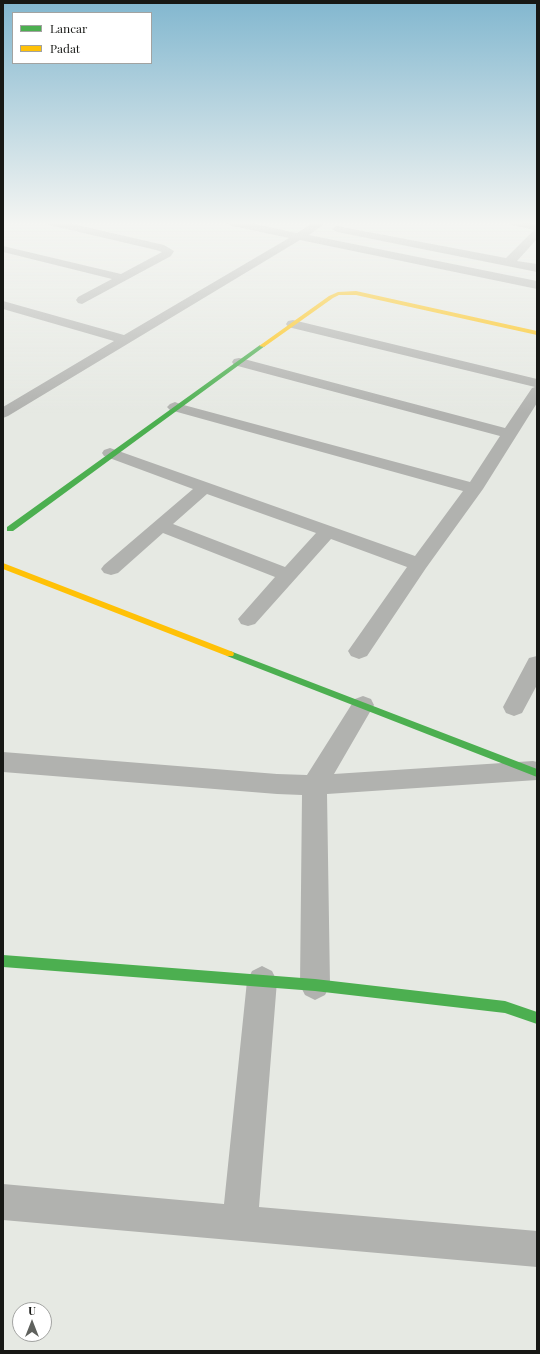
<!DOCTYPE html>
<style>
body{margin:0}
#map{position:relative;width:540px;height:1354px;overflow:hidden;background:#e6e9e3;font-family:"Playfair Display",serif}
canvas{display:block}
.frame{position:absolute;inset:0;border:4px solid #171815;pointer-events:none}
.legend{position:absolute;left:12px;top:12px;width:140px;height:52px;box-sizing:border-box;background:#fff;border:1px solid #a2a3a1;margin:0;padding:5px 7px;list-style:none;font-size:12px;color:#171815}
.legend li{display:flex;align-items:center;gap:8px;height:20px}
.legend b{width:20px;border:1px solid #a2a3a1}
.north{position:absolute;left:12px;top:1302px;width:40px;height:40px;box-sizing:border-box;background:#fff;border:1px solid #a2a3a1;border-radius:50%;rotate:0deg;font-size:11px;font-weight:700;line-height:16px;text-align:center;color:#171815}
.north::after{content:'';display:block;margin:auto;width:14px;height:18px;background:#5f615d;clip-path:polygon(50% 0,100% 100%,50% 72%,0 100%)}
</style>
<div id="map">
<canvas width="540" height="1354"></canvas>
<div class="frame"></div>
<ul class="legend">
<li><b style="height:5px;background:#4caf50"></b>Lancar</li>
<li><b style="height:5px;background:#ffc107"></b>Padat</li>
</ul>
<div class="north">U</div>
</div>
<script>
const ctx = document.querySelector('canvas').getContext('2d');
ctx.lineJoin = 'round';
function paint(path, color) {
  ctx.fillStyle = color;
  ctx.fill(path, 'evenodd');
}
const street = new Path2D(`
 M 48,223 L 69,223 L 164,245 L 174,251 L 171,256 L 82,304 L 78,303 L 76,300 L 78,297 L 112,279 L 3,252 L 3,246 L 121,274 L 162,252 L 156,250 L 49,225 Z
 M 227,223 L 250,223 L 297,233 L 313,223 L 322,223 L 323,225 L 309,235 L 537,281 L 537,289 L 300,240 L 8,416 L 3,418 L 3,407 L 114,341 L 3,309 L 3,301 L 124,335 L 289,238 L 232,226 Z
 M 511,223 L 537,224 L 537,239 L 517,261 L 537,264 L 537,272 L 337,232 L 332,229 L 337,226 L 506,258 L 534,230 L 512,225 Z
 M 293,320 L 537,379 L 537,403 L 483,489 L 426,568 L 367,656 L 359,659 L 351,656 L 348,651 L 407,567 L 331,539 L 255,624 L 248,626 L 241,624 L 238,619 L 275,577 L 163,533 L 118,573 L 111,575 L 104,573 L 101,569 L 104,565 L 193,489 L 104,456 L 102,453 L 104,450 L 110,448 L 415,556 L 463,491 L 170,410 L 167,407 L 170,404 L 175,402 L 180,404 L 470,482 L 500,436 L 234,365 L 232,362 L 234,359 L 239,358 L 244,359 L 505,428 L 532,388 L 535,387 L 288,327 L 286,324 L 288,321 ZM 207,494 L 316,533 L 285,567 L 173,524 Z
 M 537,656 L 537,685 L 522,713 L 514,716 L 506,713 L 503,707 L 529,658 Z
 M 363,696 L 371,699 L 374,705 L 334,774 L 533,761 L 537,762 L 537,780 L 327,794 L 330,985 L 325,995 L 315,1000 L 305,995 L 300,985 L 302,795 L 277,794 L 3,772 L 3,752 L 277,774 L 307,775 L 355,699 Z
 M 262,966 L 272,971 L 277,981 L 259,1207 L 537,1231 L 537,1267 L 3,1220 L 3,1184 L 224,1204 L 247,981 L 252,971 Z`);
const fast = new Path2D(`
 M 260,345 L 265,346 L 13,531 L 7,531 L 7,527 Z
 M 230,651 L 537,769 L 537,777 L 227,656 L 226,654 L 227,652 Z
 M 3,955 L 315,979 L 505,1001 L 537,1012 L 537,1024 L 505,1013 L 315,991 L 3,967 Z`);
const slow = new Path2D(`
 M 356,291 L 537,331 L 537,335 L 356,295 L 339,295 L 333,298 L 264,347 L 259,346 L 329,296 L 338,292 Z
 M 3,563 L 233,652 L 234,654 L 233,656 L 227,656 L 3,569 Z`);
paint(street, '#b1b2af');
paint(fast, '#4caf50');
paint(slow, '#ffc107');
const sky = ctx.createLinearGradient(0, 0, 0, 413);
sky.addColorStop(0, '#82b7cf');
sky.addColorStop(0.54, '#f4f5f2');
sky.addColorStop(1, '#f4f5f200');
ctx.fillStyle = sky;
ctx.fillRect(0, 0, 540, 413);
</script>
